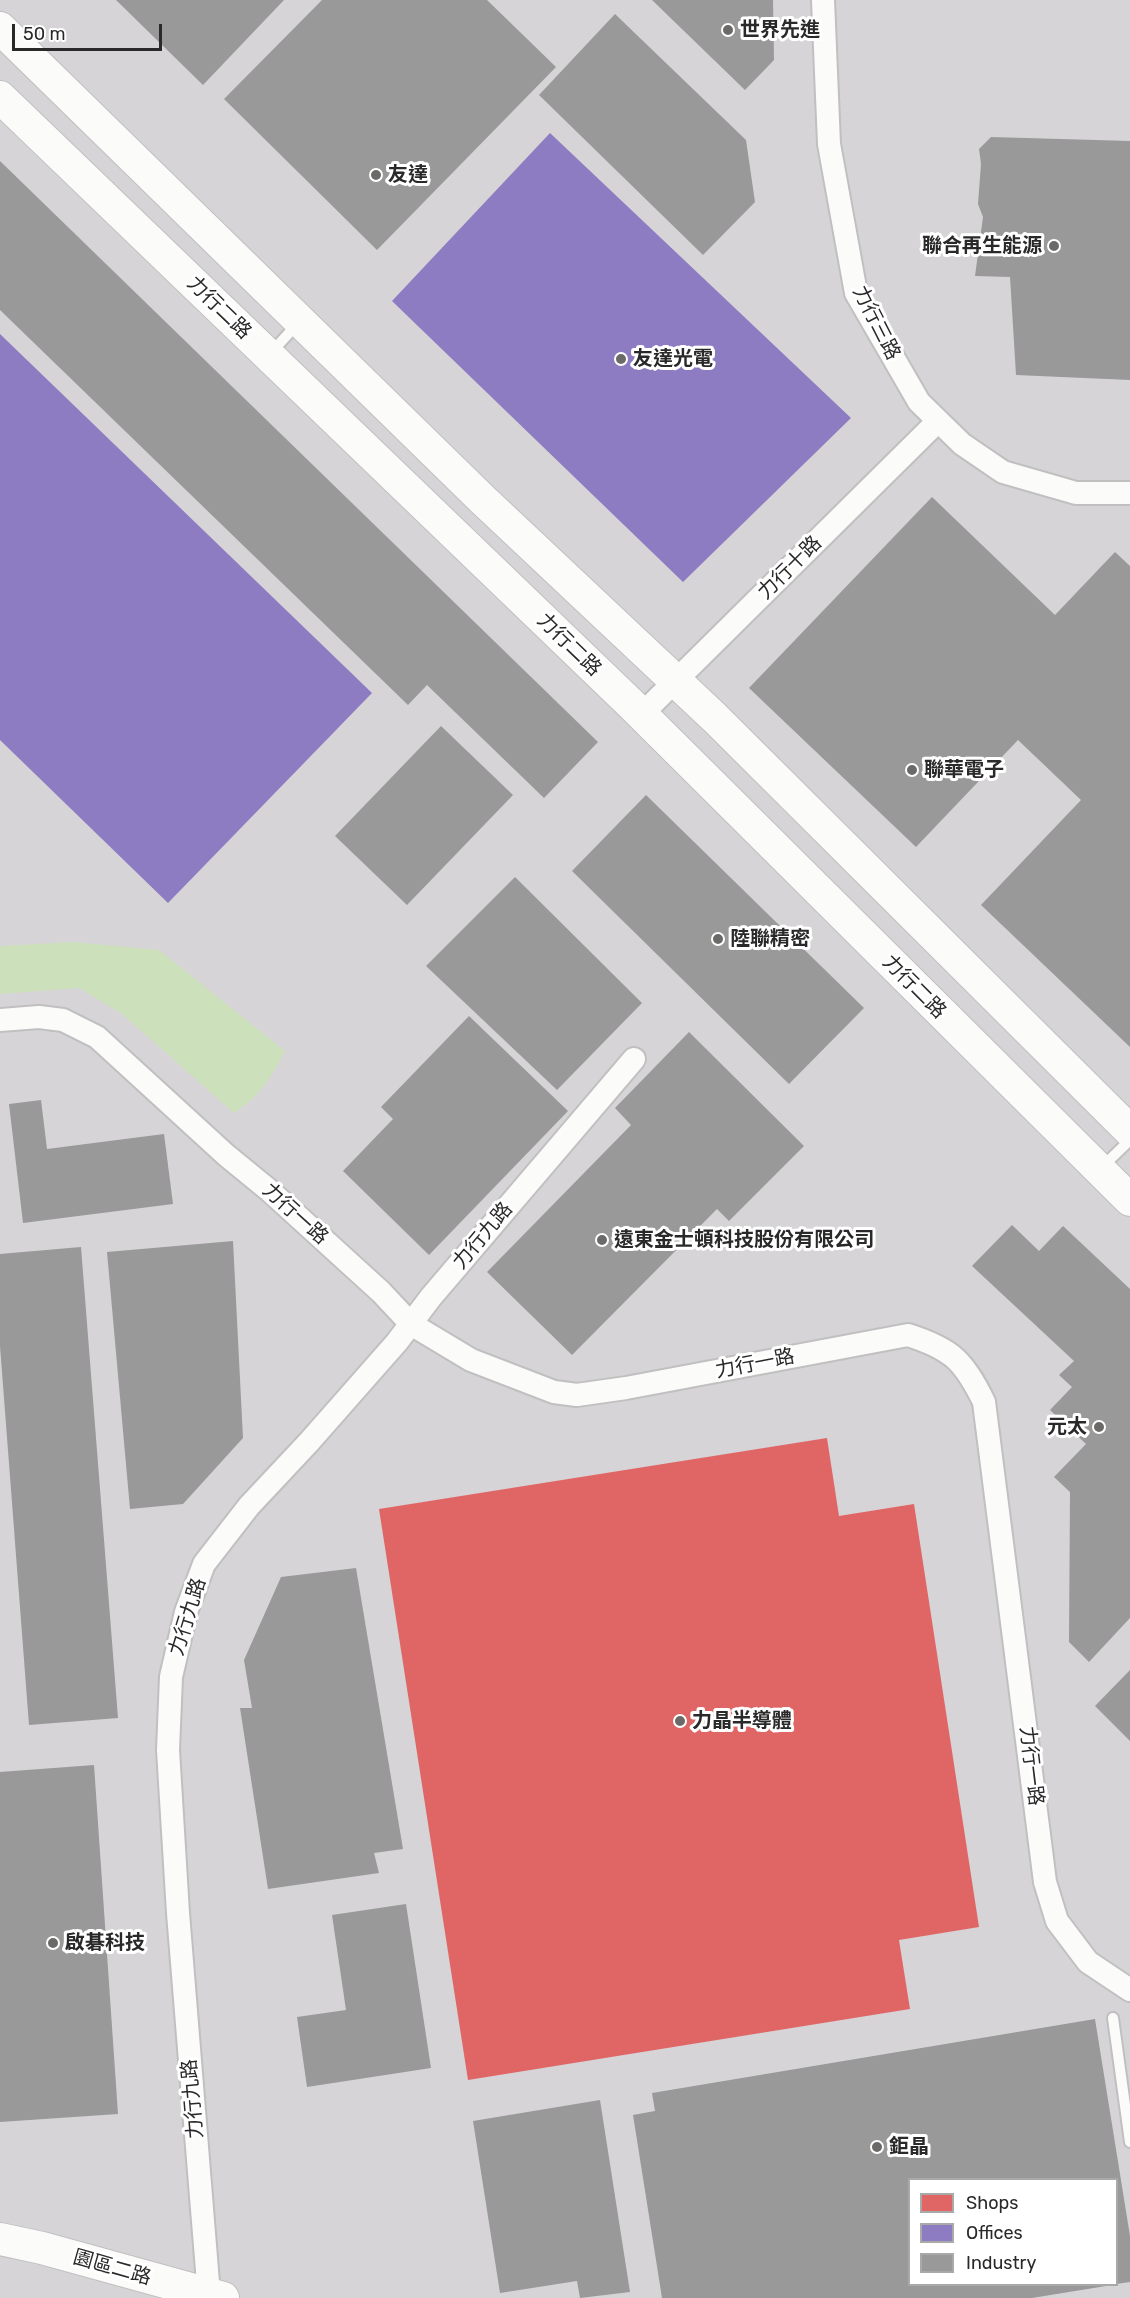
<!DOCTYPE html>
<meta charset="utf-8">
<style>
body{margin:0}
#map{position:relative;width:1130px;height:2298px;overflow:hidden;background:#e6e3e0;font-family:Rubik,sans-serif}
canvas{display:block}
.legend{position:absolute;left:908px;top:2178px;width:210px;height:108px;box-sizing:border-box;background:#fff;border:2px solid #a9a9a9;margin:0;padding:8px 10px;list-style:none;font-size:18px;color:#292929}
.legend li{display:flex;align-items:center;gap:12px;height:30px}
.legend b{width:30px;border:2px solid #a9a9a9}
.scale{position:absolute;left:12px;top:24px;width:150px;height:27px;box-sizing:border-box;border:3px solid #292929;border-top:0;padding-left:8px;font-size:18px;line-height:21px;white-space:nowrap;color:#292929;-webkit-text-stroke:4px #fff;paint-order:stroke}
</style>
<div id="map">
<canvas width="1130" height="2298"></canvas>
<ul class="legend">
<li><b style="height:16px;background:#e06666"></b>Shops</li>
<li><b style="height:16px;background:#8e7cc3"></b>Offices</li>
<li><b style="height:16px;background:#999"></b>Industry</li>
</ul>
<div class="scale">50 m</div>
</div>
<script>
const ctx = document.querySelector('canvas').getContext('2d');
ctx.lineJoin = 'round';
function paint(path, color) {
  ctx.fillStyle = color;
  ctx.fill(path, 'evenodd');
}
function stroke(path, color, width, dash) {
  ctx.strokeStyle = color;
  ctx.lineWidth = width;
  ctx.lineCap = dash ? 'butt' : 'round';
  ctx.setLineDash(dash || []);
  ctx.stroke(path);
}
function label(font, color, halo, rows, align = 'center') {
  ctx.font = font + ' Rubik,"Noto Sans TC",sans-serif';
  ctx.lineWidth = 6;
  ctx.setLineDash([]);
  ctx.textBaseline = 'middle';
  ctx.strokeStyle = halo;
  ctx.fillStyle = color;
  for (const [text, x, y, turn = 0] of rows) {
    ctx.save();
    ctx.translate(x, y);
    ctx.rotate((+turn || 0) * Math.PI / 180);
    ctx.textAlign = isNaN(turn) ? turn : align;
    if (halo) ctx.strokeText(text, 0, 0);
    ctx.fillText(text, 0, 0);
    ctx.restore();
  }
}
const industrial = new Path2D(`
 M 0,0 L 1130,0 L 1130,2298 L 0,2298 ZM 910,2180 L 1116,2180 L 1116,2284 L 910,2284 Z`);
const green = new Path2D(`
 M 73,942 L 159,950 L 285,1051 C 272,1077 259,1097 234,1113 L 122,1014 L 79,988 L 0,994 L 0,946 Z`);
const shops = new Path2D(`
 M 827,1438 L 839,1516 L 914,1504 L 979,1927 L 899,1940 L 910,2009 L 468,2080 L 379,1509 Z`);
const offices = new Path2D(`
 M 550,133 L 851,418 L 683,582 L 392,301 Z
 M 0,334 L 372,693 L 168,903 L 0,740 Z`);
const industry = new Path2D(`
 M 116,0 L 284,0 L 203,85 Z
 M 322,0 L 487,0 L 556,67 L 377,250 L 224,99 Z
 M 652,0 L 773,0 L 774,60 L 745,90 Z
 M 615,14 L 746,140 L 755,202 L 703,255 L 539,95 Z
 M 991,137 L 1130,141 L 1130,380 L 1016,375 L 1010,277 L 975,276 L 983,217 L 978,204 L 981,164 L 979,149 Z
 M 0,161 L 598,742 L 544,798 L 427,685 L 408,705 L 0,310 Z
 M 932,497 L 1055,615 L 1115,552 L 1130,566 L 1130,1047 L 981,905 L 1081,800 L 1018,740 L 916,847 L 749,688 Z
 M 441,726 L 513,795 L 407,905 L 335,836 Z
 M 646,795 L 864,1008 L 789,1084 L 572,871 Z
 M 515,877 L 642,1003 L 557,1090 L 426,966 Z
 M 469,1016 L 568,1111 L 429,1255 L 343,1171 L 393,1119 L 381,1107 Z
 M 689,1032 L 804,1146 L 729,1221 L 717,1209 L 572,1355 L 487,1272 L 631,1125 L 615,1108 Z
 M 41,1100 L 47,1149 L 164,1134 L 173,1204 L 23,1223 L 9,1104 Z
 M 1012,1225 L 1039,1251 L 1063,1226 L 1130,1289 L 1130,1618 L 1089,1662 L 1069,1642 L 1070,1492 L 1054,1477 L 1086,1444 L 1050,1410 L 1072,1387 L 1059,1375 L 1074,1361 L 972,1266 Z
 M 233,1241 L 243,1438 L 183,1504 L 130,1509 L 107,1252 Z
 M 81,1247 L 118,1718 L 29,1725 L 0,1346 L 0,1254 Z
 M 356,1568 L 403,1849 L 374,1853 L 379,1873 L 268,1889 L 240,1708 L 252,1708 L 244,1660 L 281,1577 Z
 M 1130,1670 L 1130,1741 L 1095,1706 Z
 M 94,1765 L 118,2114 L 0,2122 L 0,1772 Z
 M 406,1904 L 431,2068 L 307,2087 L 297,2017 L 346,2010 L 332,1915 Z
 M 1095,2019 L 1130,2236 L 1130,2282 L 1116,2284 L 1116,2180 L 910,2180 L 910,2284 L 1106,2286 L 1032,2298 L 662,2298 L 633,2115 L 655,2111 L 652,2093 Z
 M 600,2100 L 630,2292 L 580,2298 L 577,2281 L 500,2293 L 473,2121 Z`);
const lane = new Path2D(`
 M 270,354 L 298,323
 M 1101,1168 L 1130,1140
 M 1113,2018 L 1130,2142`);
const street = new Path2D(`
 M 823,0 L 829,144 L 856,293 L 919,402 L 962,444 L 1003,472 L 1076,493 L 1130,493
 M 641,715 L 938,421
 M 0,1020 L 39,1017 L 63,1020 L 97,1037 L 226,1155 L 270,1191 L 381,1292 L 411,1324 L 471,1360 L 554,1392 L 577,1395 L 626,1388 L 908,1335 C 952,1349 964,1361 984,1402 L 1045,1882 L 1057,1921 L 1088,1962 L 1130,1990
 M 209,2295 L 178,1913 L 168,1750 L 171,1677 L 186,1612 L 204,1564 L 249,1506 L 309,1442 L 397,1342 L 431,1297 L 634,1059`);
const secondary = new Path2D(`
 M 0,28 L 482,499 L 715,718 L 1130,1131
 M 0,97 L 631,704 L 1130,1200
 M 0,2239 L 42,2248 L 223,2298`);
const markers = [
 [728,30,6,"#6b6a69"],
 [376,175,6,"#6b6a69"],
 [1054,246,6,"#6b6a69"],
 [621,359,6,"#6b6a69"],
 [912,770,6,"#6b6a69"],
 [718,939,6,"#6b6a69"],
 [602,1240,6,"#6b6a69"],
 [1099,1427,6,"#6b6a69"],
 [680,1721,6,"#6b6a69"],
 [53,1943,6,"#6b6a69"],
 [877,2147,6,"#6b6a69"]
];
const poiNames = [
 ["世界先進",740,30],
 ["友達",388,175],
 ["聯合再生能源",1042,246,"right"],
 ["友達光電",633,359],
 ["聯華電子",924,770],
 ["陸聯精密",730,939],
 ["遠東金士頓科技股份有限公司",614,1240],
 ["元太",1087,1427,"right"],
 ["力晶半導體",692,1721],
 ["啟碁科技",65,1943],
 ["鉅晶",889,2147]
];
const streetNames = [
 ["力行二路",219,308,44],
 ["力行三路",876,323,63],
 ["力行十路",790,568,-45],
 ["力行二路",569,645,44],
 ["力行二路",914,987,45],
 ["力行一路",295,1214,42],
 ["力行九路",483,1236,-50],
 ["力行一路",755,1364,-11],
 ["力行九路",188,1617,-73],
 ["力行一路",1031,1766,83],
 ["力行九路",193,2099,-95],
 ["園區二路",112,2268,16]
];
paint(industrial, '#d6d4d7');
paint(green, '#cce0bb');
paint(shops, '#e06666');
paint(offices, '#8e7cc3');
paint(industry, '#999');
stroke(lane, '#c0c0c1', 14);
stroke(street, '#c0c0c1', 26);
stroke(secondary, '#c0c0c1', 34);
stroke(lane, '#fbfbfa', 10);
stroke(street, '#fbfbfa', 22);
stroke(secondary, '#fbfbfa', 32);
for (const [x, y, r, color] of markers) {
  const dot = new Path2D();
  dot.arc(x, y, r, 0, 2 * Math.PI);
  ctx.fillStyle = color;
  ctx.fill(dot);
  stroke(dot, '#fff', 2);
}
label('bold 20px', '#292929', '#fff', poiNames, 'left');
label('20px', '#292929', '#fff', streetNames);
</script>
